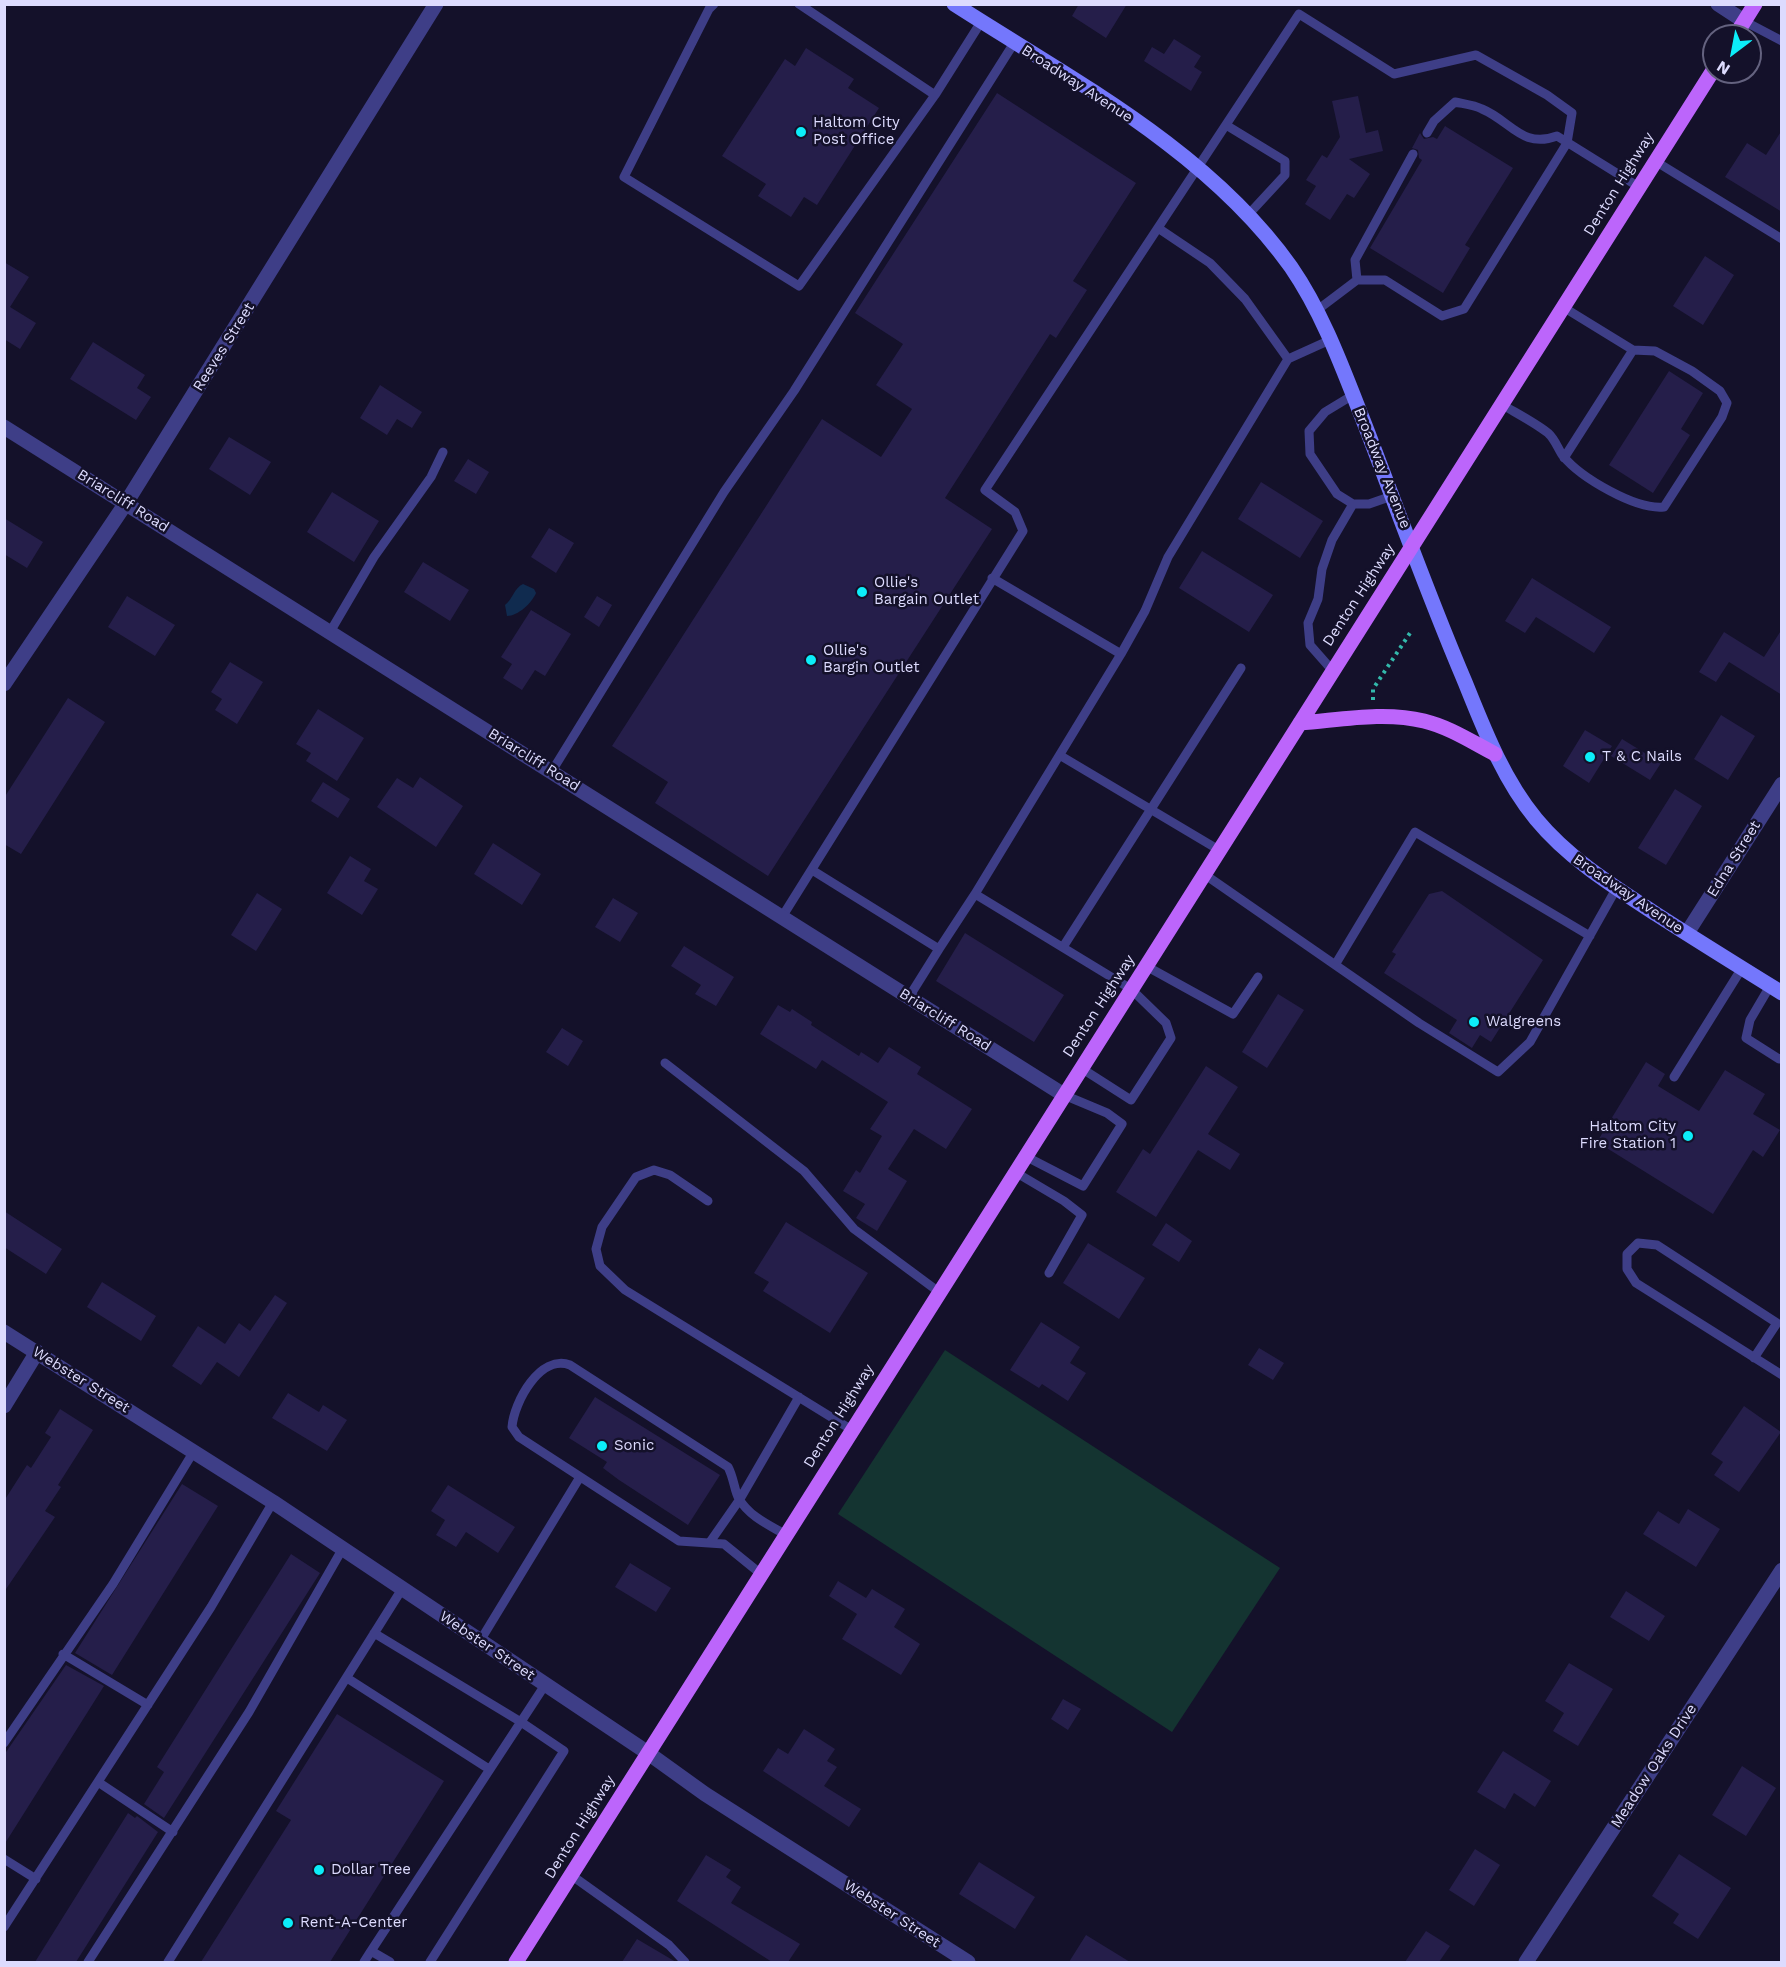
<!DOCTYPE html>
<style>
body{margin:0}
#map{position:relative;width:1786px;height:1967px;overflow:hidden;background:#14112a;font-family:"Work Sans",sans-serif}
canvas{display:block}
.frame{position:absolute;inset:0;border:6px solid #dddbfe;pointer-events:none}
.north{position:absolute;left:1702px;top:24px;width:60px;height:60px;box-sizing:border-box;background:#14112a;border:2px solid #64627f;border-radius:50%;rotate:212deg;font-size:16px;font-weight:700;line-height:24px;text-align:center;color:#dddbfe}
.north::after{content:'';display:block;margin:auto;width:21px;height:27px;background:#0cedf9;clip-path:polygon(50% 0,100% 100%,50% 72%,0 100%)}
</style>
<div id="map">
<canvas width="1786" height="1967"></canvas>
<div class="frame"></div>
<div class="north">N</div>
</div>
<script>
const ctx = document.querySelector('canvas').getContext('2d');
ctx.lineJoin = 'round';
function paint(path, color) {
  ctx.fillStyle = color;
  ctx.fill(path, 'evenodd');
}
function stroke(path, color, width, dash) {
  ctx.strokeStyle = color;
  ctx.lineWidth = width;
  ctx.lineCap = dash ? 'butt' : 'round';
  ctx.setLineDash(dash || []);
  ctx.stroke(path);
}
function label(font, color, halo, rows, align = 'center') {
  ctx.font = font + ' "Work Sans",sans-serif';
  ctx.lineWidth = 5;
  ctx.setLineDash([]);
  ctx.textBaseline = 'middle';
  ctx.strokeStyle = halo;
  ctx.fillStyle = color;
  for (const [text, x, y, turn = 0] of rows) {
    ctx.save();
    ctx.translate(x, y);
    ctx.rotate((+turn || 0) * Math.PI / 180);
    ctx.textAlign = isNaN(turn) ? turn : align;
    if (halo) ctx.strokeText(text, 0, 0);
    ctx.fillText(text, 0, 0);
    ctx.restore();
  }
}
const green = new Path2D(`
 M 945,1350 L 1280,1568 L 1172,1732 L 838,1514 Z`);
const water = new Path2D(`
 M 523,584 L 534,589 L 536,593 C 532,603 518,616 507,616 L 505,605 C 513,599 514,588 523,584 Z`);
const building = new Path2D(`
 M 1079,4 L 1127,4 L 1106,38 L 1072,16 Z
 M 1174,39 L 1201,56 L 1194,67 L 1202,72 L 1191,91 L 1144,61 L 1152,47 L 1164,54 Z
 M 806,48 L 854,79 L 848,88 L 879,108 L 817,205 L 804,197 L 791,217 L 758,196 L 766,184 L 722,156 L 785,59 L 795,66 Z
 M 997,93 L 1136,183 L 1073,281 L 1087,290 L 1056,338 L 1050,334 L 945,498 L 992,529 L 768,876 L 655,803 L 668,782 L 612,746 L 822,419 L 881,457 L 912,409 L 876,385 L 903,344 L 855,313 Z
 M 1358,96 L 1366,133 L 1378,130 L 1383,151 L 1349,159 L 1370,174 L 1354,198 L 1347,194 L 1330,220 L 1305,204 L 1316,186 L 1306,180 L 1322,155 L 1327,158 L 1340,137 L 1332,101 Z
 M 1445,126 L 1513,168 L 1465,245 L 1470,248 L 1443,293 L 1370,248 L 1422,160 L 1419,158 L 1418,150 L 1412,148 L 1420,133 L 1424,139 L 1433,137 L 1437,139 Z
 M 1782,130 L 1782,212 L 1725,177 L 1747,143 L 1766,155 Z
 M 1705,256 L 1734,275 L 1703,325 L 1673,306 Z
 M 4,262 L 29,277 L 10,307 L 36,323 L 20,349 L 4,339 Z
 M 93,342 L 145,375 L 137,388 L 151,397 L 136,420 L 70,379 Z
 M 1669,371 L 1703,393 L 1681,429 L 1690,435 L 1653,493 L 1609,465 Z
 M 380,385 L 422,412 L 412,428 L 397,419 L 387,435 L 360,418 Z
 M 229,437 L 271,462 L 250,495 L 209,469 Z
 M 468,459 L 489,472 L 476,494 L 454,481 Z
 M 1261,482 L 1323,521 L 1300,558 L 1238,519 Z
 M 332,492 L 379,521 L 354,562 L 307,532 Z
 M 4,518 L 43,542 L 27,568 L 4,554 Z
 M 549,528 L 574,543 L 556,573 L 531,557 Z
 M 1202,551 L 1273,595 L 1249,632 L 1179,588 Z
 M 423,562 L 469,590 L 450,621 L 404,592 Z
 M 1532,578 L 1611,627 L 1594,653 L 1536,617 L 1525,633 L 1505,621 Z
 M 127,596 L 175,625 L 155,656 L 108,627 Z
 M 597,596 L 612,605 L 599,627 L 584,617 Z
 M 531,610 L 571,634 L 545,676 L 535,670 L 522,690 L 503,678 L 512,664 L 501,657 Z
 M 1782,629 L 1782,695 L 1729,662 L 1716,682 L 1699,672 L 1724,632 L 1764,657 Z
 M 230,662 L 263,682 L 237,724 L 215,710 L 222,699 L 211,692 Z
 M 68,698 L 105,722 L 21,854 L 4,844 L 4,798 Z
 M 318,709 L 364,738 L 337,781 L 306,761 L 311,753 L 296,744 Z
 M 1721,715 L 1755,736 L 1728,780 L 1694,759 Z
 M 1585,730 L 1612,746 L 1589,783 L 1563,766 Z
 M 1622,739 L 1661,763 L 1650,780 L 1611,756 Z
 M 420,777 L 463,806 L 436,847 L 377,807 L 397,778 L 413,788 Z
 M 323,782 L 350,799 L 338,818 L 311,801 Z
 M 1675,789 L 1702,806 L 1666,865 L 1638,848 Z
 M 493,843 L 541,874 L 522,905 L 474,874 Z
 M 350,856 L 371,869 L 364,881 L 378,889 L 362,915 L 327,893 Z
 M 1442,891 L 1543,960 L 1491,1042 L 1480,1035 L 1472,1048 L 1449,1033 L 1457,1020 L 1384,973 L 1396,954 L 1392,952 L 1429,894 Z
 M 257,893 L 282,909 L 256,951 L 231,935 Z
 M 613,898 L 638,913 L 620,942 L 595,927 Z
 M 965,933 L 1064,995 L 1034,1042 L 936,981 Z
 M 684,946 L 734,977 L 716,1006 L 695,994 L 701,985 L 671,966 Z
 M 1278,994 L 1304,1010 L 1267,1068 L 1242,1052 Z
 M 778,1005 L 790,1012 L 792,1009 L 812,1022 L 811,1025 L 859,1056 L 861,1052 L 878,1063 L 889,1047 L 921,1067 L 917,1074 L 972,1109 L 946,1149 L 914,1129 L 888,1169 L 907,1181 L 877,1231 L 856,1218 L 865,1204 L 843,1191 L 856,1170 L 860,1173 L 882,1136 L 870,1129 L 888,1102 L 822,1060 L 816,1069 L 760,1034 Z
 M 562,1028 L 583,1041 L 568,1066 L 546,1052 Z
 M 1646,1062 L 1665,1074 L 1658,1086 L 1699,1111 L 1725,1070 L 1765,1094 L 1753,1114 L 1780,1130 L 1763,1157 L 1753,1150 L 1713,1214 L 1597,1142 Z
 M 1206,1066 L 1238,1087 L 1208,1134 L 1240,1154 L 1230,1170 L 1198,1150 L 1156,1217 L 1116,1192 L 1143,1149 L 1150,1154 Z
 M 4,1211 L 62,1249 L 46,1274 L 4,1247 Z
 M 786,1222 L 868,1273 L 830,1333 L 763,1291 L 769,1282 L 754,1273 Z
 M 1166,1223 L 1192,1241 L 1179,1262 L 1152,1245 Z
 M 1088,1243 L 1145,1278 L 1119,1319 L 1063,1283 Z
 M 102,1282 L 156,1316 L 141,1341 L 87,1307 Z
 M 275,1295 L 287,1303 L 239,1377 L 217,1362 L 201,1385 L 172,1366 L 198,1326 L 225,1344 L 239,1323 L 250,1331 Z
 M 1041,1322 L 1080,1347 L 1070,1363 L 1086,1373 L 1068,1401 L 1042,1384 L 1039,1388 L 1010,1370 Z
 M 1259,1348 L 1284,1363 L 1273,1380 L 1248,1365 Z
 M 288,1393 L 319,1412 L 323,1405 L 347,1420 L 327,1451 L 272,1418 Z
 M 595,1397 L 720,1475 L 688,1525 L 619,1480 L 603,1468 L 607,1462 L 569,1438 Z
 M 1744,1406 L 1781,1432 L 1739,1492 L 1714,1475 L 1723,1462 L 1711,1454 Z
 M 60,1409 L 93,1430 L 58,1485 L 61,1487 L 45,1511 L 55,1517 L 4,1592 L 4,1501 L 27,1465 L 31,1468 L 51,1437 L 45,1433 Z
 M 182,1484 L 218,1506 L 112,1675 L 75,1653 Z
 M 448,1485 L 515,1527 L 498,1553 L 466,1532 L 456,1547 L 436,1535 L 445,1520 L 431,1511 Z
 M 1688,1509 L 1720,1529 L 1696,1567 L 1643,1534 L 1658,1511 L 1679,1524 Z
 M 291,1554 L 320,1573 L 164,1818 L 144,1804 L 164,1772 L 157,1767 Z
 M 630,1563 L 671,1588 L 656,1612 L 615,1587 Z
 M 838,1581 L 866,1598 L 872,1589 L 905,1609 L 894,1627 L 920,1644 L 901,1675 L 842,1639 L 857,1614 L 829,1596 Z
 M 1626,1591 L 1665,1616 L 1649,1641 L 1610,1617 Z
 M 1569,1663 L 1613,1689 L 1578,1746 L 1553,1731 L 1564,1713 L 1545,1701 Z
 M 66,1665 L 104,1686 L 4,1845 L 4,1755 Z
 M 1063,1699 L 1081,1709 L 1068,1730 L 1051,1719 Z
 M 337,1714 L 444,1781 L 330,1962 L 201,1962 L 291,1820 L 276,1811 Z
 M 804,1729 L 835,1749 L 827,1761 L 837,1767 L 824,1786 L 861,1809 L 849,1827 L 763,1771 L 778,1748 L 788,1754 Z
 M 1503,1751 L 1551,1781 L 1535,1807 L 1514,1793 L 1505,1809 L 1477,1792 Z
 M 1742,1766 L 1776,1788 L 1746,1836 L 1712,1815 Z
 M 128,1813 L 135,1818 L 137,1816 L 158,1832 L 76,1962 L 35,1962 Z
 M 1475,1849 L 1500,1865 L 1474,1906 L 1449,1890 Z
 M 1679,1854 L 1731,1888 L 1698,1939 L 1673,1923 L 1679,1914 L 1652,1896 Z
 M 706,1855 L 731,1870 L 726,1877 L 741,1887 L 731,1903 L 800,1944 L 788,1962 L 772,1962 L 677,1901 Z
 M 979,1862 L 1035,1897 L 1015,1929 L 959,1894 Z
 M 1426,1931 L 1450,1946 L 1439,1962 L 1405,1962 Z
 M 1086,1935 L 1130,1962 L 1069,1962 Z
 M 637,1939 L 676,1962 L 622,1962 Z`);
const path = new Path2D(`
 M 1373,700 L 1373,689 L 1412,630`);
const service = new Path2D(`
 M 714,4 L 709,9 L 624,177 L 799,286 L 935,95 L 981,22
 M 799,4 L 935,95
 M 1744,21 L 1782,41
 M 1226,125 L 1285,161 L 1285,175 L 1248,215
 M 1427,133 L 1434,121 L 1455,102 C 1464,104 1474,105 1482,109 C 1511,121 1522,149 1557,136 L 1639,187
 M 1655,161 L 1782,239
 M 1158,228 L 1210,263 L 1245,299 L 1288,359
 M 1316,311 L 1357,280 L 1355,260 L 1413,154
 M 1353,395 L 1325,412 L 1309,431 L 1310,454 L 1337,494 L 1353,504 L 1369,504 L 1392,496
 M 1501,404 C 1516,413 1534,422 1548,433 C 1555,439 1558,449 1563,456 C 1581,478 1636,510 1664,507 L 1722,417 L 1727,403 L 1720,391 L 1692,371 L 1655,351 L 1633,350 L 1563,307
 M 1564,458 L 1633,350
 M 330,632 L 374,557 L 431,477 L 443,452
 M 1121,654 L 1145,611 L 1168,557 L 1288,359 L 1330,340
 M 1332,670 L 1310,645 L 1308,623 L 1318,599 L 1322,569 L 1332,540 L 1353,504
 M 1061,756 L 1219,850
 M 552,771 L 724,492 L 794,391 L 1014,43
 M 812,870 L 939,949 L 909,997
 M 1204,874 L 1419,1023 L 1498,1072 L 1530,1042 L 1616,889
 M 975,894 L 1121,654 L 992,578
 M 782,917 L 1023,531 L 1015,512 L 985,490 L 1299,14 L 1394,74 L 1476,55 L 1547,95 L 1572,113 L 1567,143 L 1464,309 L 1442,316 L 1385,280 L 1357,280
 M 1063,947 L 1241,668
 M 939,949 L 975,894 L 1131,989 L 1166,1023 L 1171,1038 L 1131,1100 L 1081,1068
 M 1335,965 L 1415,832 L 1590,936
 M 1146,966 L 1233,1014 L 1258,977
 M 1770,986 L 1750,1020 L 1746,1038 L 1779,1059 L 1782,1058
 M 665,1063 L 804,1171 L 854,1229 L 939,1292
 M 1674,1077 L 1742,968
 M 1025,1156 L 1083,1186 L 1122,1124 L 1107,1113 L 1064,1095
 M 1015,1172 L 1064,1201 L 1082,1215 L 1049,1273
 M 708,1201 L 670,1175 L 654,1170 L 636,1177 L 602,1227 L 596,1249 L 600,1266 L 625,1290 L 852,1430
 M 1754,1358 L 1777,1323 L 1657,1245 L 1638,1243 L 1627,1254 L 1627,1269 L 1636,1283 L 1782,1375
 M 710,1542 L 740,1499 L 799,1397
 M 761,1574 L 724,1544 L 679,1541 L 519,1437 L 512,1427 C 514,1402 540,1354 570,1365 L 728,1467 C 734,1478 734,1490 739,1499 C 750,1517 769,1525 786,1535
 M 374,1633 L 521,1722 L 564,1751 L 430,1962
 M 480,1641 L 580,1477
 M 63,1654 L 148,1705
 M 347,1678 L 489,1769
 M 4,1743 L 113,1584 L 194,1451
 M 98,1782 L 173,1832
 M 4,1859 L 36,1879
 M 571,1875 L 669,1945 L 685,1962
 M 4,1927 L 211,1607 L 273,1502
 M 88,1962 L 249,1712 L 343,1548
 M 168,1962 L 402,1589
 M 364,1962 L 371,1951
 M 390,1962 L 371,1951 L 545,1685`);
const minor = new Path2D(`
 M 1718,4 L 1744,21
 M 4,427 L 1064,1095
 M 4,684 L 126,503 L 436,4
 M 1687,933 L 1782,784
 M 4,1406 L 37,1352
 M 1526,1962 L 1782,1570`);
const tertiary = new Path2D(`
 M 4,1332 L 273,1502 L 648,1753 L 705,1794 L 968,1962`);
const secondary = new Path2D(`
 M 954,4 C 1072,80 1208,150 1291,267 C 1324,315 1344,372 1365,425 C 1398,511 1429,598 1465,682 C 1484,729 1503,779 1536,819 C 1569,859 1613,886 1656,914 C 1698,941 1740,967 1782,993`);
const primary = new Path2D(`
 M 1735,36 L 1755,4
 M 1300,723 C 1340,720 1384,711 1424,721 C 1449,727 1472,742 1495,754
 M 516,1962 L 1714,69`);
const markers = [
 [801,132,6,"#0cedf9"],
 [862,592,6,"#0cedf9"],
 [811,660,6,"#0cedf9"],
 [1590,757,6,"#0cedf9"],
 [1474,1022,6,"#0cedf9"],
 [1688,1136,6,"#0cedf9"],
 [602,1446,6,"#0cedf9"],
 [319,1870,6,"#0cedf9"],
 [288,1923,6,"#0cedf9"]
];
const streetNames = [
 ["Broadway Avenue",1077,84,33],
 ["Denton Highway",1619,184,-58],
 ["Reeves Street",224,347,-58],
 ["Broadway Avenue",1382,468,68],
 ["Briarcliff Road",123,501,32],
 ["Denton Highway",1359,595,-57],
 ["Briarcliff Road",534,760,32],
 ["Edna Street",1734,859,-58],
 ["Broadway Avenue",1628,894,34],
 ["Denton Highway",1099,1006,-57],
 ["Briarcliff Road",945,1020,32],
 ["Webster Street",81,1380,32],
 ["Denton Highway",839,1416,-58],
 ["Webster Street",487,1646,34],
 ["Meadow Oaks Drive",1654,1766,-57],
 ["Denton Highway",580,1827,-58],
 ["Webster Street",892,1914,33]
];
const poiNames = [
 ["Haltom City",813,123],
 ["Post Office",813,140],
 ["Ollie's",874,583],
 ["Bargain Outlet",874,600],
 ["Ollie's",823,651],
 ["Bargin Outlet",823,668],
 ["T & C Nails",1602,757],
 ["Walgreens",1486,1022],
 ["Haltom City",1676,1127,"right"],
 ["Fire Station 1",1676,1144,"right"],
 ["Sonic",614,1446],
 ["Dollar Tree",331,1870],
 ["Rent-A-Center",300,1923]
];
paint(green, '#143431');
paint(water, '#102b4f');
paint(building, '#251e4a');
stroke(path, '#33b9ab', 4, [3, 4.5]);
stroke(service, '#3e3e87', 9);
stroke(minor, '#3e3e87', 15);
stroke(tertiary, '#3e3e87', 15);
stroke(secondary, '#7477fc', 15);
stroke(primary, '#bc65fb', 15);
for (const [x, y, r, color] of markers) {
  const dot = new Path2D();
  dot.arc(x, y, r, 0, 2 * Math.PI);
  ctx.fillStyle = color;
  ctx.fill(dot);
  stroke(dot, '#14112a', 2);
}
label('15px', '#dddbfe', '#14112a', streetNames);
label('15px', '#dddbfe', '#14112a', poiNames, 'left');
</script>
